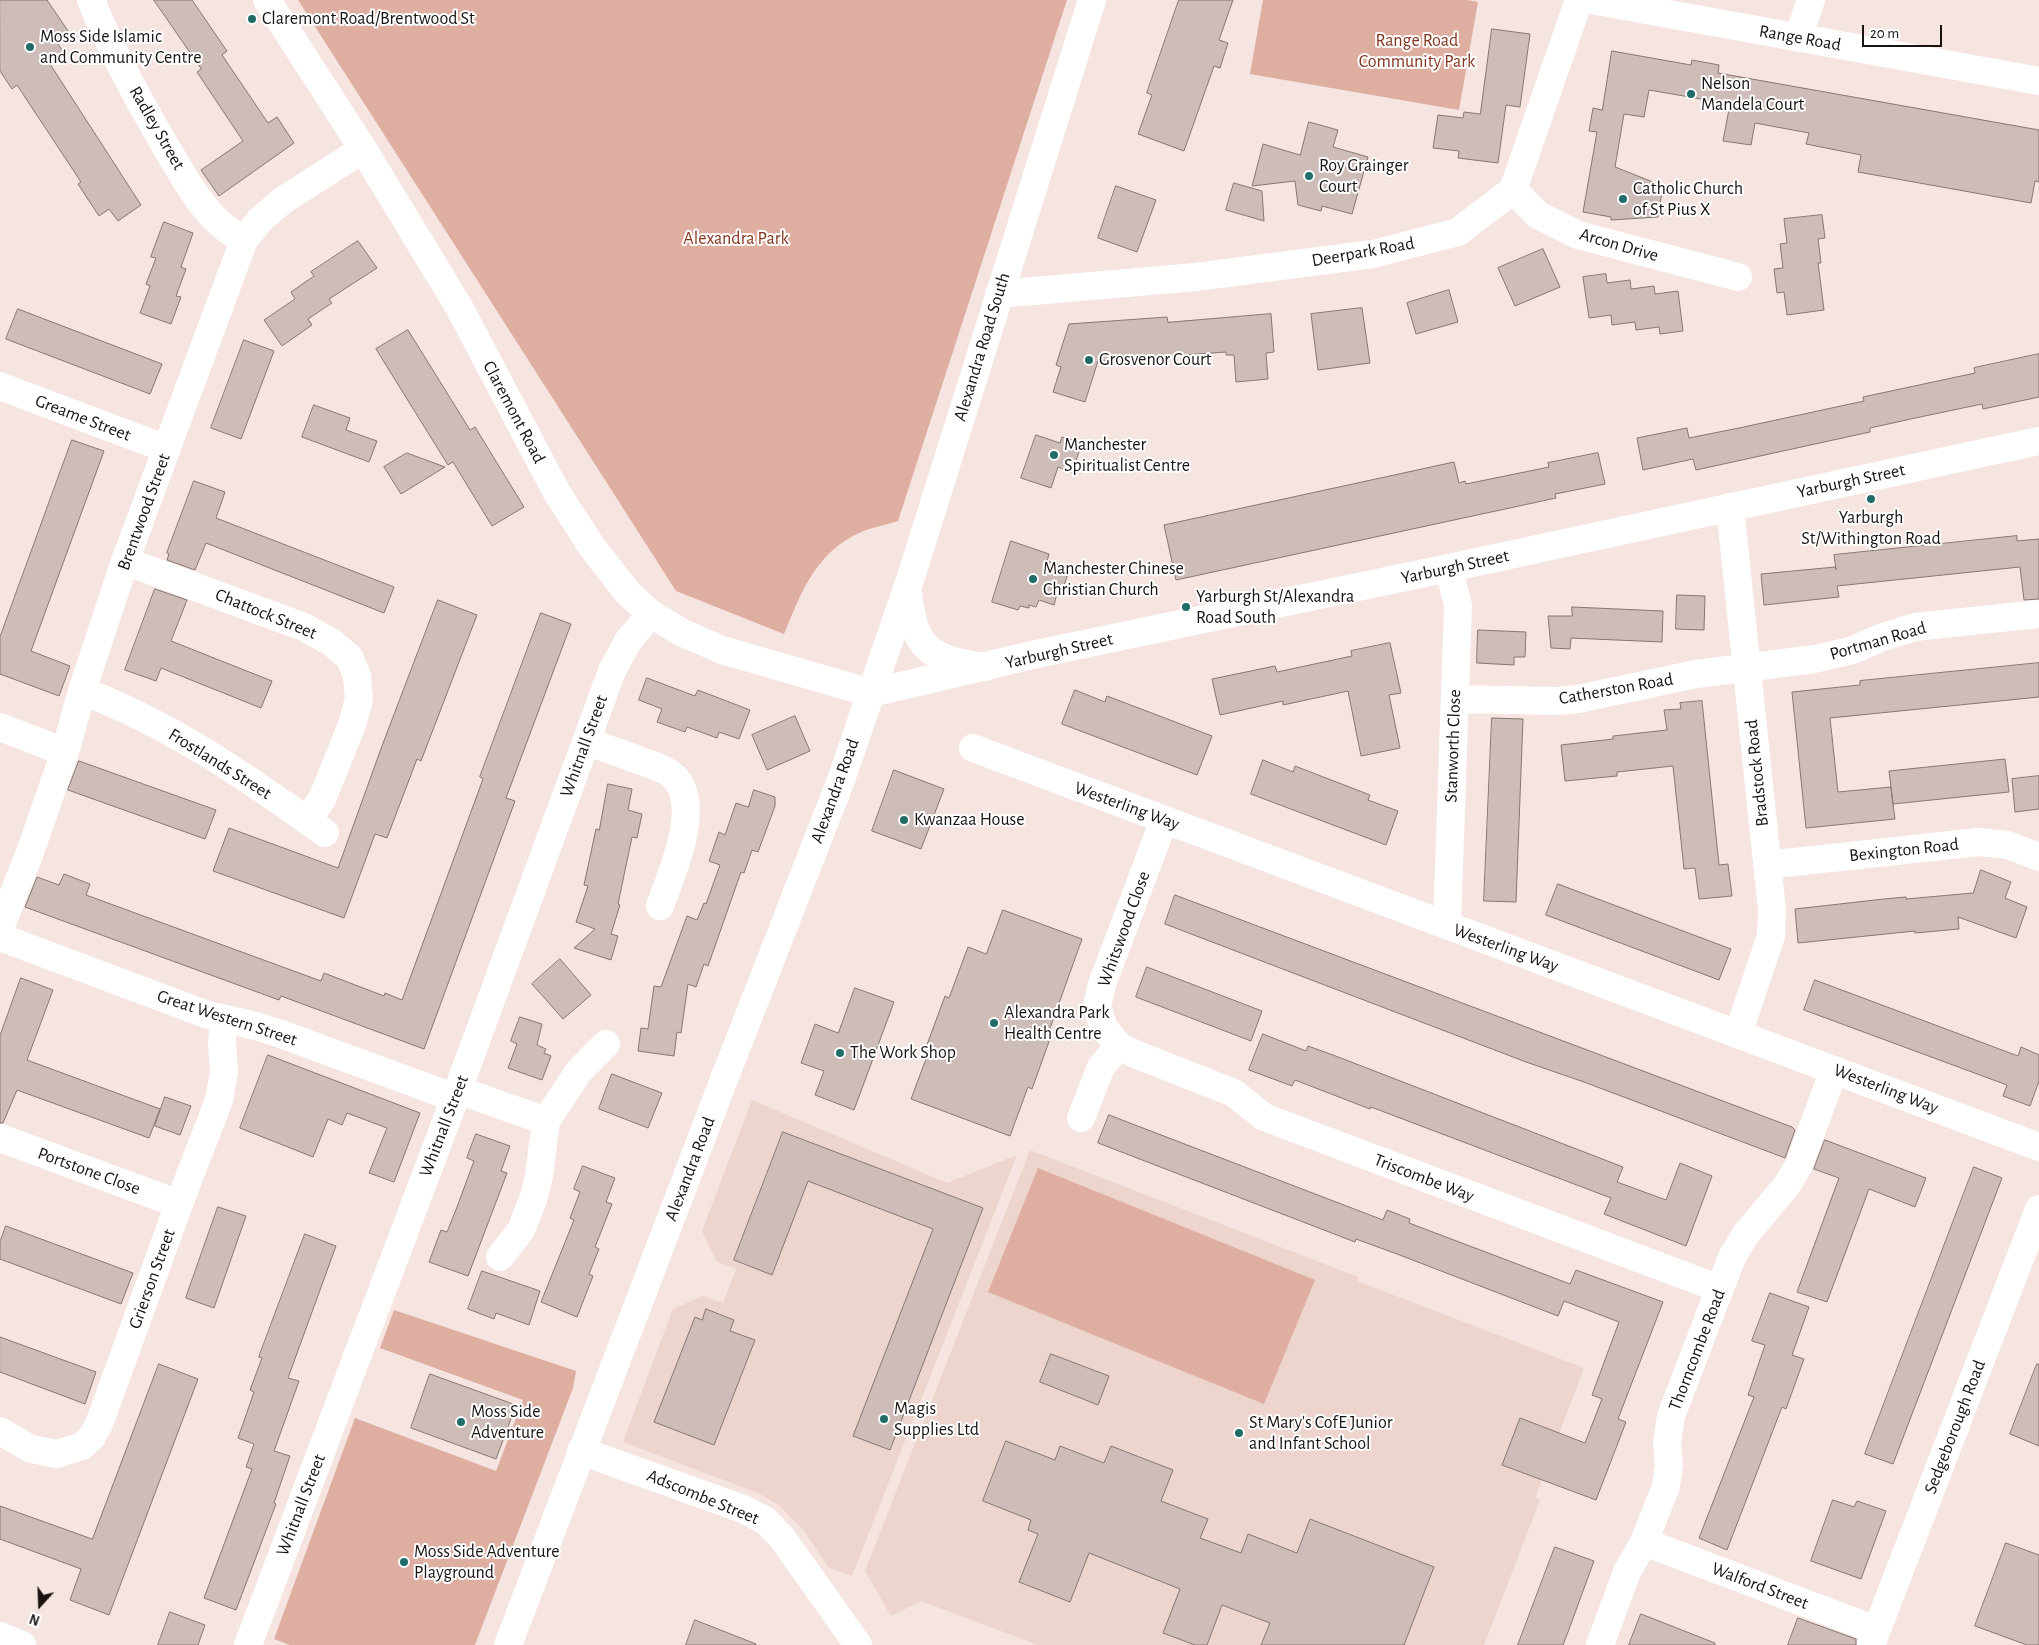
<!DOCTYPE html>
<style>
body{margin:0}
#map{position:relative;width:2039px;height:1645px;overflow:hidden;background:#f5e4df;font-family:"Alegreya Sans",sans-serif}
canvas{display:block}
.north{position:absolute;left:15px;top:1580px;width:50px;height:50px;-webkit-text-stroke:4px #fff;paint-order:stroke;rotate:200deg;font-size:14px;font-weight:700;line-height:20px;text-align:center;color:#191412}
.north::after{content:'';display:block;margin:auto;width:18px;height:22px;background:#191412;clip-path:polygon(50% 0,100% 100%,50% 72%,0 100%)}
.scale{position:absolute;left:1862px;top:25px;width:80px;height:22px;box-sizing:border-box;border:2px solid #191412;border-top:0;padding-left:6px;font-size:15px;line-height:18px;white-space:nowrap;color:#191412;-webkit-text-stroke:4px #fff;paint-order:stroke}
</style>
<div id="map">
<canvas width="2039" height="1645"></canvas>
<div class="north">N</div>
<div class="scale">20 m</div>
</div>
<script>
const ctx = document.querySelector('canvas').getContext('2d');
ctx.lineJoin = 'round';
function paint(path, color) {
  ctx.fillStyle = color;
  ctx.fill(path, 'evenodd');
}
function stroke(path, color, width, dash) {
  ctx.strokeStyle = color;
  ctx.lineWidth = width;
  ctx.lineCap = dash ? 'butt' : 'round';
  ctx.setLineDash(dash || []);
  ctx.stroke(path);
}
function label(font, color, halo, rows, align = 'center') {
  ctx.font = font + ' "Alegreya Sans",sans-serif';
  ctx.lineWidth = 4;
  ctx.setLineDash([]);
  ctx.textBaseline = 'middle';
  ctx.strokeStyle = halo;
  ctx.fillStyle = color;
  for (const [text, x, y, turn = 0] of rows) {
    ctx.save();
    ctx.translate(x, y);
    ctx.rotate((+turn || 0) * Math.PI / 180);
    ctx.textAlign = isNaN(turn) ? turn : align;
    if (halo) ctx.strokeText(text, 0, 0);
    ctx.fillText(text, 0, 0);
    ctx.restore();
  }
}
const built = new Path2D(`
 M 752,1100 L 947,1183 L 1017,1155 L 852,1576 L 828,1567 L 802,1528 L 778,1505 L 758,1493 L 623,1442 L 673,1309 L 703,1296 L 723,1303 L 730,1285 L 736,1269 L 717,1262 L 702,1231 Z
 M 1030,1150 L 1358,1277 L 1357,1281 L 1584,1368 L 1535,1498 L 1540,1500 L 1484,1645 L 1038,1645 L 921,1601 L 891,1616 L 865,1571 Z`);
const green = new Path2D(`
 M 298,0 L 1067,0 L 898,521 C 886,525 872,527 861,532 C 816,552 801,592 784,634 L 676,591 Z
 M 1263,0 L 1467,0 L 1478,2 L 1459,110 L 1250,74 Z
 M 1038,1168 L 1315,1280 L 1264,1404 L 988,1292 Z
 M 394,1310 L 576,1371 L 573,1388 L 475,1645 L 290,1645 L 274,1639 L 355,1418 L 496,1471 L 523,1400 L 380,1348 Z`);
const building = new Path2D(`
 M 0,0 L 47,0 L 68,31 L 55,40 L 65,54 L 50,64 L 141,205 L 118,221 L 109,209 L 99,216 L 78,184 L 81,182 L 17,85 L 12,89 L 0,71 Z
 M 154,0 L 192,0 L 227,51 L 222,55 L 268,123 L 277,117 L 294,143 L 219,196 L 201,170 L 243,141 L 197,72 L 201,69 Z
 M 1179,0 L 1233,0 L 1219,40 L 1228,43 L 1220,68 L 1214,66 L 1184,151 L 1138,134 L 1152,95 L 1147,93 Z
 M 1492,29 L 1530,34 L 1520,107 L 1506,105 L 1498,163 L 1458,158 L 1459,151 L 1433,148 L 1438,115 L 1463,118 L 1464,112 L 1480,114 Z
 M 1612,51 L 1691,65 L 1692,60 L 1719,65 L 1718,73 L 2039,130 L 2039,182 L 2035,181 L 2031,203 L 1858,172 L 1861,155 L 1806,144 L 1809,133 L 1755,123 L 1751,145 L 1723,141 L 1730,104 L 1649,90 L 1644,117 L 1624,114 L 1615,167 L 1663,186 L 1658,217 L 1611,220 L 1611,217 L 1583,212 L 1597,132 L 1589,131 L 1593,108 L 1602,110 Z
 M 1309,122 L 1338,130 L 1333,147 L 1368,157 L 1352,214 L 1322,206 L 1321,211 L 1298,205 L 1295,181 L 1252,186 L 1263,144 L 1300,155 Z
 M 1234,183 L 1262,191 L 1264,221 L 1226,210 Z
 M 1116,186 L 1156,200 L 1137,252 L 1098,238 Z
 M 1822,215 L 1825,238 L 1818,239 L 1821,263 L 1818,263 L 1824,310 L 1787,315 L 1784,292 L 1777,293 L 1774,269 L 1783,268 L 1780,244 L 1787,243 L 1784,219 Z
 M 164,222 L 193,233 L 181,267 L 186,269 L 176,296 L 181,297 L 171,324 L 140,313 L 150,286 L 146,284 L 156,258 L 151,257 Z
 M 358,241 L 377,268 L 329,299 L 332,303 L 308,319 L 312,325 L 282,346 L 264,320 L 295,299 L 291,292 L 314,276 L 311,272 Z
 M 1543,249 L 1560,287 L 1515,306 L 1498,268 Z
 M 1606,274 L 1607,283 L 1630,280 L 1631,289 L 1654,286 L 1655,294 L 1678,291 L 1683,331 L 1660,334 L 1659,327 L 1636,330 L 1635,322 L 1612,325 L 1611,315 L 1589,318 L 1583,277 Z
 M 1449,290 L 1458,322 L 1416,334 L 1407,303 Z
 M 1362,308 L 1370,363 L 1318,370 L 1311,314 Z
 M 18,309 L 162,364 L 150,394 L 6,339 Z
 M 1271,314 L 1274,352 L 1266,353 L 1268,379 L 1236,382 L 1234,355 L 1226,355 L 1226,352 L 1098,361 L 1085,402 L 1053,392 L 1061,367 L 1056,365 L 1069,324 L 1167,317 L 1168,322 Z
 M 408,330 L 470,430 L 475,427 L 524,507 L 492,526 L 453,462 L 448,465 L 376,349 Z
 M 244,340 L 274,351 L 241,439 L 211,428 Z
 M 2039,354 L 2039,397 L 1983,409 L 1982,404 L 1920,417 L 1870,428 L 1870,432 L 1696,470 L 1693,459 L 1643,470 L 1637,438 L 1687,428 L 1689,438 L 1739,428 L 1864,401 L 1863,397 L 1975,373 L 1974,368 Z
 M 314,405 L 350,418 L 346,430 L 377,441 L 369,462 L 302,437 Z
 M 1036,435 L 1060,443 L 1062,437 L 1082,443 L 1072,472 L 1058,467 L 1051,488 L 1021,478 Z
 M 72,440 L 104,451 L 31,651 L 70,666 L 59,696 L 0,674 L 0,637 Z
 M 407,453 L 445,467 L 401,494 L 384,467 Z
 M 1598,453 L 1605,484 L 1555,494 L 1556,498 L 1176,580 L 1164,525 L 1454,462 L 1459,483 L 1465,481 L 1466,484 L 1549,467 L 1548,463 Z
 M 194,481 L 225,492 L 216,518 L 394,587 L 384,613 L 206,543 L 195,570 L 167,560 L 169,554 L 167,553 Z
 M 2017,536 L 2017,541 L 2039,539 L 2039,599 L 2024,600 L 2020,567 L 1837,586 L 1839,597 L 1764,605 L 1761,574 L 1835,567 L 1836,570 L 1834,555 Z
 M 1011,541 L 1049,554 L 1047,561 L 1070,568 L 1062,591 L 1058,590 L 1054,605 L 1039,600 L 1036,607 L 1029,605 L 1029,608 L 1020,606 L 1018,610 L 992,602 Z
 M 155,589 L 187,600 L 171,641 L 272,681 L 261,708 L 161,668 L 156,681 L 125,670 Z
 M 1677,595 L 1705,596 L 1704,630 L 1676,629 Z
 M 438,600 L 477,615 L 421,761 L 417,759 L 387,838 L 375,834 L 344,918 L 213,871 L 229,828 L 338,868 L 382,746 Z
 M 1572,607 L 1663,611 L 1662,642 L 1571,638 L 1570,649 L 1551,648 L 1548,616 L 1572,616 Z
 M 541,613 L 571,624 L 506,798 L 515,801 L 424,1049 L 281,996 L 279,1000 L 25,907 L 37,877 L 59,885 L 64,874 L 90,884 L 86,895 L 321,981 L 324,973 L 384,996 L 385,993 L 402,1000 L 483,779 L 480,777 Z
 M 1478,630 L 1526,632 L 1525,657 L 1514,657 L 1514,665 L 1477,663 Z
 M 1390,643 L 1401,693 L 1389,695 L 1400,748 L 1361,756 L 1348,691 L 1283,705 L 1283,701 L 1220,715 L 1212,679 L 1275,666 L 1277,672 L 1352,656 L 1351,651 Z
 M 2039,663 L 2039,697 L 1830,718 L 1838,792 L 1891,787 L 1893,804 L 1889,771 L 2005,759 L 2009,792 L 1893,804 L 1895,819 L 1806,828 L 1792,692 L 1860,685 L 1860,681 Z
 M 647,678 L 695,696 L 698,690 L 750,710 L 739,739 L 719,732 L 717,738 L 687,727 L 685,732 L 657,722 L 662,709 L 639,700 Z
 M 1075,690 L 1105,702 L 1107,696 L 1212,736 L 1197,775 L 1062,724 Z
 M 1702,701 L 1719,865 L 1728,864 L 1732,896 L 1699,899 L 1695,868 L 1684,869 L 1673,766 L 1617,772 L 1617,776 L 1565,781 L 1561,745 L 1613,739 L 1613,736 L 1667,730 L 1664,710 L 1681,709 L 1680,703 Z
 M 795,716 L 810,751 L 767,770 L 752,735 Z
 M 1492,718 L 1523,719 L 1516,902 L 1484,901 Z
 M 1263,760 L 1293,772 L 1295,766 L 1370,795 L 1368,800 L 1398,811 L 1386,845 L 1251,794 Z
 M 79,761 L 216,810 L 205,839 L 68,790 Z
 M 894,770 L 944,789 L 921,849 L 872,831 Z
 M 2039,776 L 2039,809 L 2015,812 L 2012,779 Z
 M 608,784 L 632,789 L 628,810 L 642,814 L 637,838 L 632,837 L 618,904 L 620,905 L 611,934 L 618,936 L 611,960 L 574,948 L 595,929 L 576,922 L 588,886 L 584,885 L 596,829 L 599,830 Z
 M 754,790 L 775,797 L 775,806 L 758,852 L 752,850 L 744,873 L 741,872 L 708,966 L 704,964 L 696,987 L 688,984 L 681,1033 L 677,1032 L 674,1056 L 638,1051 L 641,1028 L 648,1029 L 654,986 L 661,987 L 687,916 L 697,920 L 704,903 L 706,904 L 720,865 L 709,861 L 719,832 L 725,835 L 736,803 L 748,807 Z
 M 1981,870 L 2011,882 L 2005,898 L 2027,907 L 2016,938 L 1958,917 L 1959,929 L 1915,933 L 1915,931 L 1798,943 L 1795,909 L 1884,899 L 1906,897 L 1906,899 L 1973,893 Z
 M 1558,884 L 1731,949 L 1719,980 L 1546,915 Z
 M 1175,895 L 1792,1127 L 1795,1130 L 1785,1158 L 1584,1082 L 1526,1062 L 1165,924 Z
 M 1003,910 L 1082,939 L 1048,1034 L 1051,1036 L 1032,1089 L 1028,1087 L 1010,1136 L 911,1099 L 929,1051 L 925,1050 L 945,996 L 949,998 L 968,947 L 986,954 Z
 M 560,959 L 591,995 L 563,1019 L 532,984 Z
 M 1147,967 L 1262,1011 L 1251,1041 L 1136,997 Z
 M 21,978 L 53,990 L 27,1060 L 160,1109 L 149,1138 L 17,1090 L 3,1123 L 0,1123 L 0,1036 Z
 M 1815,980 L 2018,1056 L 2021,1047 L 2039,1055 L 2039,1081 L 2030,1106 L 2003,1096 L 2007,1085 L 1804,1010 Z
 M 855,988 L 894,1002 L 854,1110 L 815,1095 L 824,1071 L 801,1063 L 815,1024 L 838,1033 Z
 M 520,1017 L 542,1024 L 537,1045 L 546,1049 L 544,1053 L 551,1056 L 542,1080 L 508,1068 L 517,1044 L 511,1041 Z
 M 1263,1034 L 1306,1051 L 1308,1046 L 1333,1055 L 1623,1167 L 1617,1182 L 1666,1200 L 1680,1163 L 1712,1176 L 1686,1246 L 1604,1214 L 1611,1198 L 1371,1107 L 1370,1109 L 1295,1080 L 1292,1086 L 1249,1070 Z
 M 268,1055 L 420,1113 L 394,1182 L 369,1173 L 387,1128 L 347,1113 L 342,1125 L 328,1119 L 313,1157 L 240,1128 Z
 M 612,1074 L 662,1093 L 648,1128 L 599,1109 Z
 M 165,1097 L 191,1106 L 180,1135 L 155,1126 Z
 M 1109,1115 L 1383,1220 L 1387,1210 L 1410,1219 L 1409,1223 L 1570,1284 L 1576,1270 L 1663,1302 L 1618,1419 L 1626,1422 L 1596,1500 L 1502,1465 L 1520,1418 L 1585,1443 L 1602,1399 L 1592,1395 L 1619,1322 L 1564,1301 L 1558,1316 L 1397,1254 L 1356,1239 L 1355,1242 L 1098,1143 Z
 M 783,1132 L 983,1208 L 890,1450 L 853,1436 L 933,1229 L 808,1181 L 772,1275 L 734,1260 Z
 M 476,1134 L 510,1146 L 501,1171 L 507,1173 L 468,1276 L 429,1262 L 441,1230 L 447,1232 L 457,1207 L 474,1161 L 467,1158 Z
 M 1825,1140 L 1926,1178 L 1915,1207 L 1869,1189 L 1827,1302 L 1797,1292 L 1839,1178 L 1814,1169 Z
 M 583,1166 L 615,1178 L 606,1202 L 612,1204 L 595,1247 L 599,1249 L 589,1274 L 593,1276 L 577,1317 L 541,1302 L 574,1220 L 570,1218 L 580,1192 L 574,1189 Z
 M 1974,1167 L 2002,1178 L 1893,1464 L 1865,1454 Z
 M 218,1207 L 246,1216 L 214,1308 L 186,1298 Z
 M 6,1226 L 133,1273 L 121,1304 L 0,1259 L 0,1242 Z
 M 305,1234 L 336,1246 L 288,1378 L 299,1381 L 274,1451 L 290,1456 L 274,1503 L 276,1504 L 236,1610 L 204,1598 L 252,1469 L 246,1467 L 254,1444 L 238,1438 L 254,1392 L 250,1390 L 262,1358 L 259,1357 Z
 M 482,1271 L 540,1291 L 529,1325 L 496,1313 L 494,1319 L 468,1309 Z
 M 1770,1293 L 1809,1307 L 1792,1355 L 1804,1359 L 1786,1409 L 1782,1407 L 1727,1550 L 1699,1538 L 1754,1397 L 1748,1395 L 1765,1345 L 1752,1341 Z
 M 706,1309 L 734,1320 L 730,1331 L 755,1340 L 714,1445 L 654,1422 L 695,1317 L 702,1320 Z
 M 0,1337 L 96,1372 L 85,1404 L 0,1372 Z
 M 1051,1354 L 1109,1376 L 1098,1405 L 1040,1382 Z
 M 159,1364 L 198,1379 L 109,1615 L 70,1600 L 81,1569 L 0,1539 L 0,1506 L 92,1539 Z
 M 2037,1364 L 2039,1364 L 2039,1446 L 2010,1434 Z
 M 430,1374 L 516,1405 L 496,1459 L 411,1428 Z
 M 1006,1441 L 1055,1460 L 1060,1446 L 1104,1463 L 1111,1446 L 1173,1470 L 1161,1501 L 1208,1519 L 1200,1538 L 1241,1553 L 1248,1534 L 1297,1553 L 1310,1519 L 1434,1567 L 1404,1645 L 1261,1645 L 1270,1623 L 1222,1605 L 1207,1645 L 1195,1645 L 1163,1633 L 1180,1589 L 1089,1553 L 1070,1602 L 1019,1582 L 1038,1534 L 1028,1530 L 1031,1520 L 983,1501 Z
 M 1833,1500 L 1854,1507 L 1857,1501 L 1886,1511 L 1861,1579 L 1811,1561 Z
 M 2006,1543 L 2039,1555 L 2039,1645 L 2027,1645 L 1975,1626 Z
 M 1555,1547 L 1594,1561 L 1568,1632 L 1563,1645 L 1518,1645 Z
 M 170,1612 L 205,1625 L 198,1645 L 158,1645 Z
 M 1641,1614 L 1715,1643 L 1715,1645 L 1629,1645 Z
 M 1798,1618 L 1856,1639 L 1856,1645 L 1788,1645 Z
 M 695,1620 L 756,1644 L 756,1645 L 686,1645 Z`);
const street = new Path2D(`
 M 91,0 C 112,53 140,103 169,152 C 182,174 196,199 214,218 C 223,227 233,234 244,240
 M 267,0 L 363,149 L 459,307 L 556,491 L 592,547 L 628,593 L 651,614 L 683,633 L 722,650 L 871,693 L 1041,653 L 1449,568 L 2039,441
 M 1591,0 L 2039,81
 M 1798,38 L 1811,0
 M 1513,190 L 1538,215 L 1578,235 L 1738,277
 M 999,294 L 1196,277 L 1373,254 L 1458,232 L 1513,190 L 1579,0
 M 0,386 L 167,449
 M 1730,507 L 1772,910 L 1771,936 L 1738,1034
 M 125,561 L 304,627 L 331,642 L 350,658 L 357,676 L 359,699 L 352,725 L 322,799 L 307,821
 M 82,691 C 171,724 249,779 325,833
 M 1455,699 L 1557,701 L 1578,699 L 1696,674 L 1815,659 L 1853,650 L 1880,638 L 1915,627 L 2039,614
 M 0,727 L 65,752
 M 586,741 C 604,748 623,754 641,761 C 649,764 658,767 666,771 C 708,794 672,872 660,906
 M 973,748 L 2039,1147
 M 1164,820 L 1102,984 L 1097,1007 L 1104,1028 L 1119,1046 L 1135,1054 L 1234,1093 L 1264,1117 L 1720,1289
 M 1767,865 L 1978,842 L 2008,845 L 2039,857
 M 1447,925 L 1458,606 L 1449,568
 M 0,928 L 29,855 L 65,752 L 82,691 L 125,561 L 244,240 L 260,220 L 282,201 L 363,149
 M 0,937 L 208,1015 L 256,1026 L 281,1034 L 455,1098
 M 458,1090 L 546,1121
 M 1081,1118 L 1101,1067 L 1119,1046
 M 0,1138 L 179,1204
 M 500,1257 L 521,1230 L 534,1197 L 539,1176 L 546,1121 L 579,1071 L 606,1044
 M 0,1431 L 31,1449 L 57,1454 L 82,1446 L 91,1438 L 99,1424 L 179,1204 L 219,1100 L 224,1072 L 222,1043 L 224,1020
 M 581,1451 L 743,1509 L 766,1521 L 783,1539 L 858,1645
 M 1644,1542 L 1876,1630
 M 0,1636 L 22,1645
 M 248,1645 L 455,1098 L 612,671 L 628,641 L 651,614
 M 1600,1645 L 1627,1572 L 1644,1542 L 1666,1486 L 1669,1465 L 1667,1443 L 1671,1416 L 1732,1257 L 1746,1234 L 1787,1185 L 1799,1165 L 1834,1070
 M 1871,1645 L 2039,1209`);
const secondary = new Path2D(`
 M 908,591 C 914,650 929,659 986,667
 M 508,1645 L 723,1082 L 841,780 L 911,577 L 1092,0`);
const markers = [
 [252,19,5,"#206c69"],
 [30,47,5,"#206c69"],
 [1691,94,5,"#206c69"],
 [1309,176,5,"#206c69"],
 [1623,199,5,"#206c69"],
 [1089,360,5,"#206c69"],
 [1054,455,5,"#206c69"],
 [1871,499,5,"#206c69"],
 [1033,579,5,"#206c69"],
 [1186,607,5,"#206c69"],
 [904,820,5,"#206c69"],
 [994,1023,5,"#206c69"],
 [840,1053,5,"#206c69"],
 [884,1419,5,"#206c69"],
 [461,1422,5,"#206c69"],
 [1239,1433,5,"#206c69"],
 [404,1562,5,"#206c69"]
];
const poiNames = [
 ["Claremont Road/Brentwood St",262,19],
 ["Moss Side Islamic",40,37],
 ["and Community Centre",40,58],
 ["Nelson",1701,84],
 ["Mandela Court",1701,105],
 ["Roy Grainger",1319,166],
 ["Court",1319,187],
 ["Catholic Church",1633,189],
 ["of St Pius X",1633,210],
 ["Grosvenor Court",1099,360],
 ["Manchester",1064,445],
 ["Spiritualist Centre",1064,466],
 ["Yarburgh",1871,518,"center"],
 ["St/Withington Road",1871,539,"center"],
 ["Manchester Chinese",1043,569],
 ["Christian Church",1043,590],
 ["Yarburgh St/Alexandra",1196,597],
 ["Road South",1196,618],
 ["Kwanzaa House",914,820],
 ["Alexandra Park",1004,1013],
 ["Health Centre",1004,1034],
 ["The Work Shop",850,1053],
 ["Magis",894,1409],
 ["Supplies Ltd",894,1430],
 ["Moss Side",471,1412],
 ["Adventure",471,1433],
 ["St Mary's CofE Junior",1249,1423],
 ["and Infant School",1249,1444],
 ["Moss Side Adventure",414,1552],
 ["Playground",414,1573]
];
const streetNames = [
 ["Range Road",1800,38,10],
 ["Radley Street",157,128,60],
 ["Arcon Drive",1619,245,16],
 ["Deerpark Road",1363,252,-10],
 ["Alexandra Road South",982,347,-73],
 ["Claremont Road",514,412,62],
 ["Greame Street",83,418,21],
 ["Yarburgh Street",1851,481,-12],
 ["Brentwood Street",144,512,-70],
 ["Yarburgh Street",1455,567,-12],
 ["Chattock Street",266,614,22],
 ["Portman Road",1878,641,-16],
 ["Yarburgh Street",1059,651,-13],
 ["Catherston Road",1616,689,-10],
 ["Whitnall Street",584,746,-70],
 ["Stanworth Close",1453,746,-88],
 ["Frostlands Street",220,764,32],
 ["Bradstock Road",1757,773,-96],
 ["Alexandra Road",835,791,-70],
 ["Westerling Way",1127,806,20],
 ["Bexington Road",1904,850,-6],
 ["Whitswood Close",1124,929,-70],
 ["Westerling Way",1506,948,20],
 ["Great Western Street",227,1018,18],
 ["Westerling Way",1886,1089,21],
 ["Whitnall Street",444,1126,-69],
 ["Alexandra Road",690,1169,-69],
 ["Portstone Close",89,1171,20],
 ["Triscombe Way",1424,1178,21],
 ["Grierson Street",152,1279,-70],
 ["Thorncombe Road",1697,1350,-69],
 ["Sedgeborough Road",1955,1427,-69],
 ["Adscombe Street",703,1497,22],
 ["Whitnall Street",301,1505,-69],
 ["Walford Street",1760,1586,21]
];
const parkNames = [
 ["Range Road",1417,41],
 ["Community Park",1417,62],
 ["Alexandra Park",736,239]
];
paint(built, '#edd4cd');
paint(green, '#deaea1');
paint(building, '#cdbcb8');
stroke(building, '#867773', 1);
stroke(street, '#fff', 28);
stroke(secondary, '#fff', 28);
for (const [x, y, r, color] of markers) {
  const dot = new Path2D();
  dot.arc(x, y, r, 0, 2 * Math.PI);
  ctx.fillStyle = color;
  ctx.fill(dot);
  stroke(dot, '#fff', 2);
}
label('18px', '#191412', '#fff', poiNames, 'left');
label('18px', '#191412', '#fff', streetNames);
label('18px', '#84351f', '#fff', parkNames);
</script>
